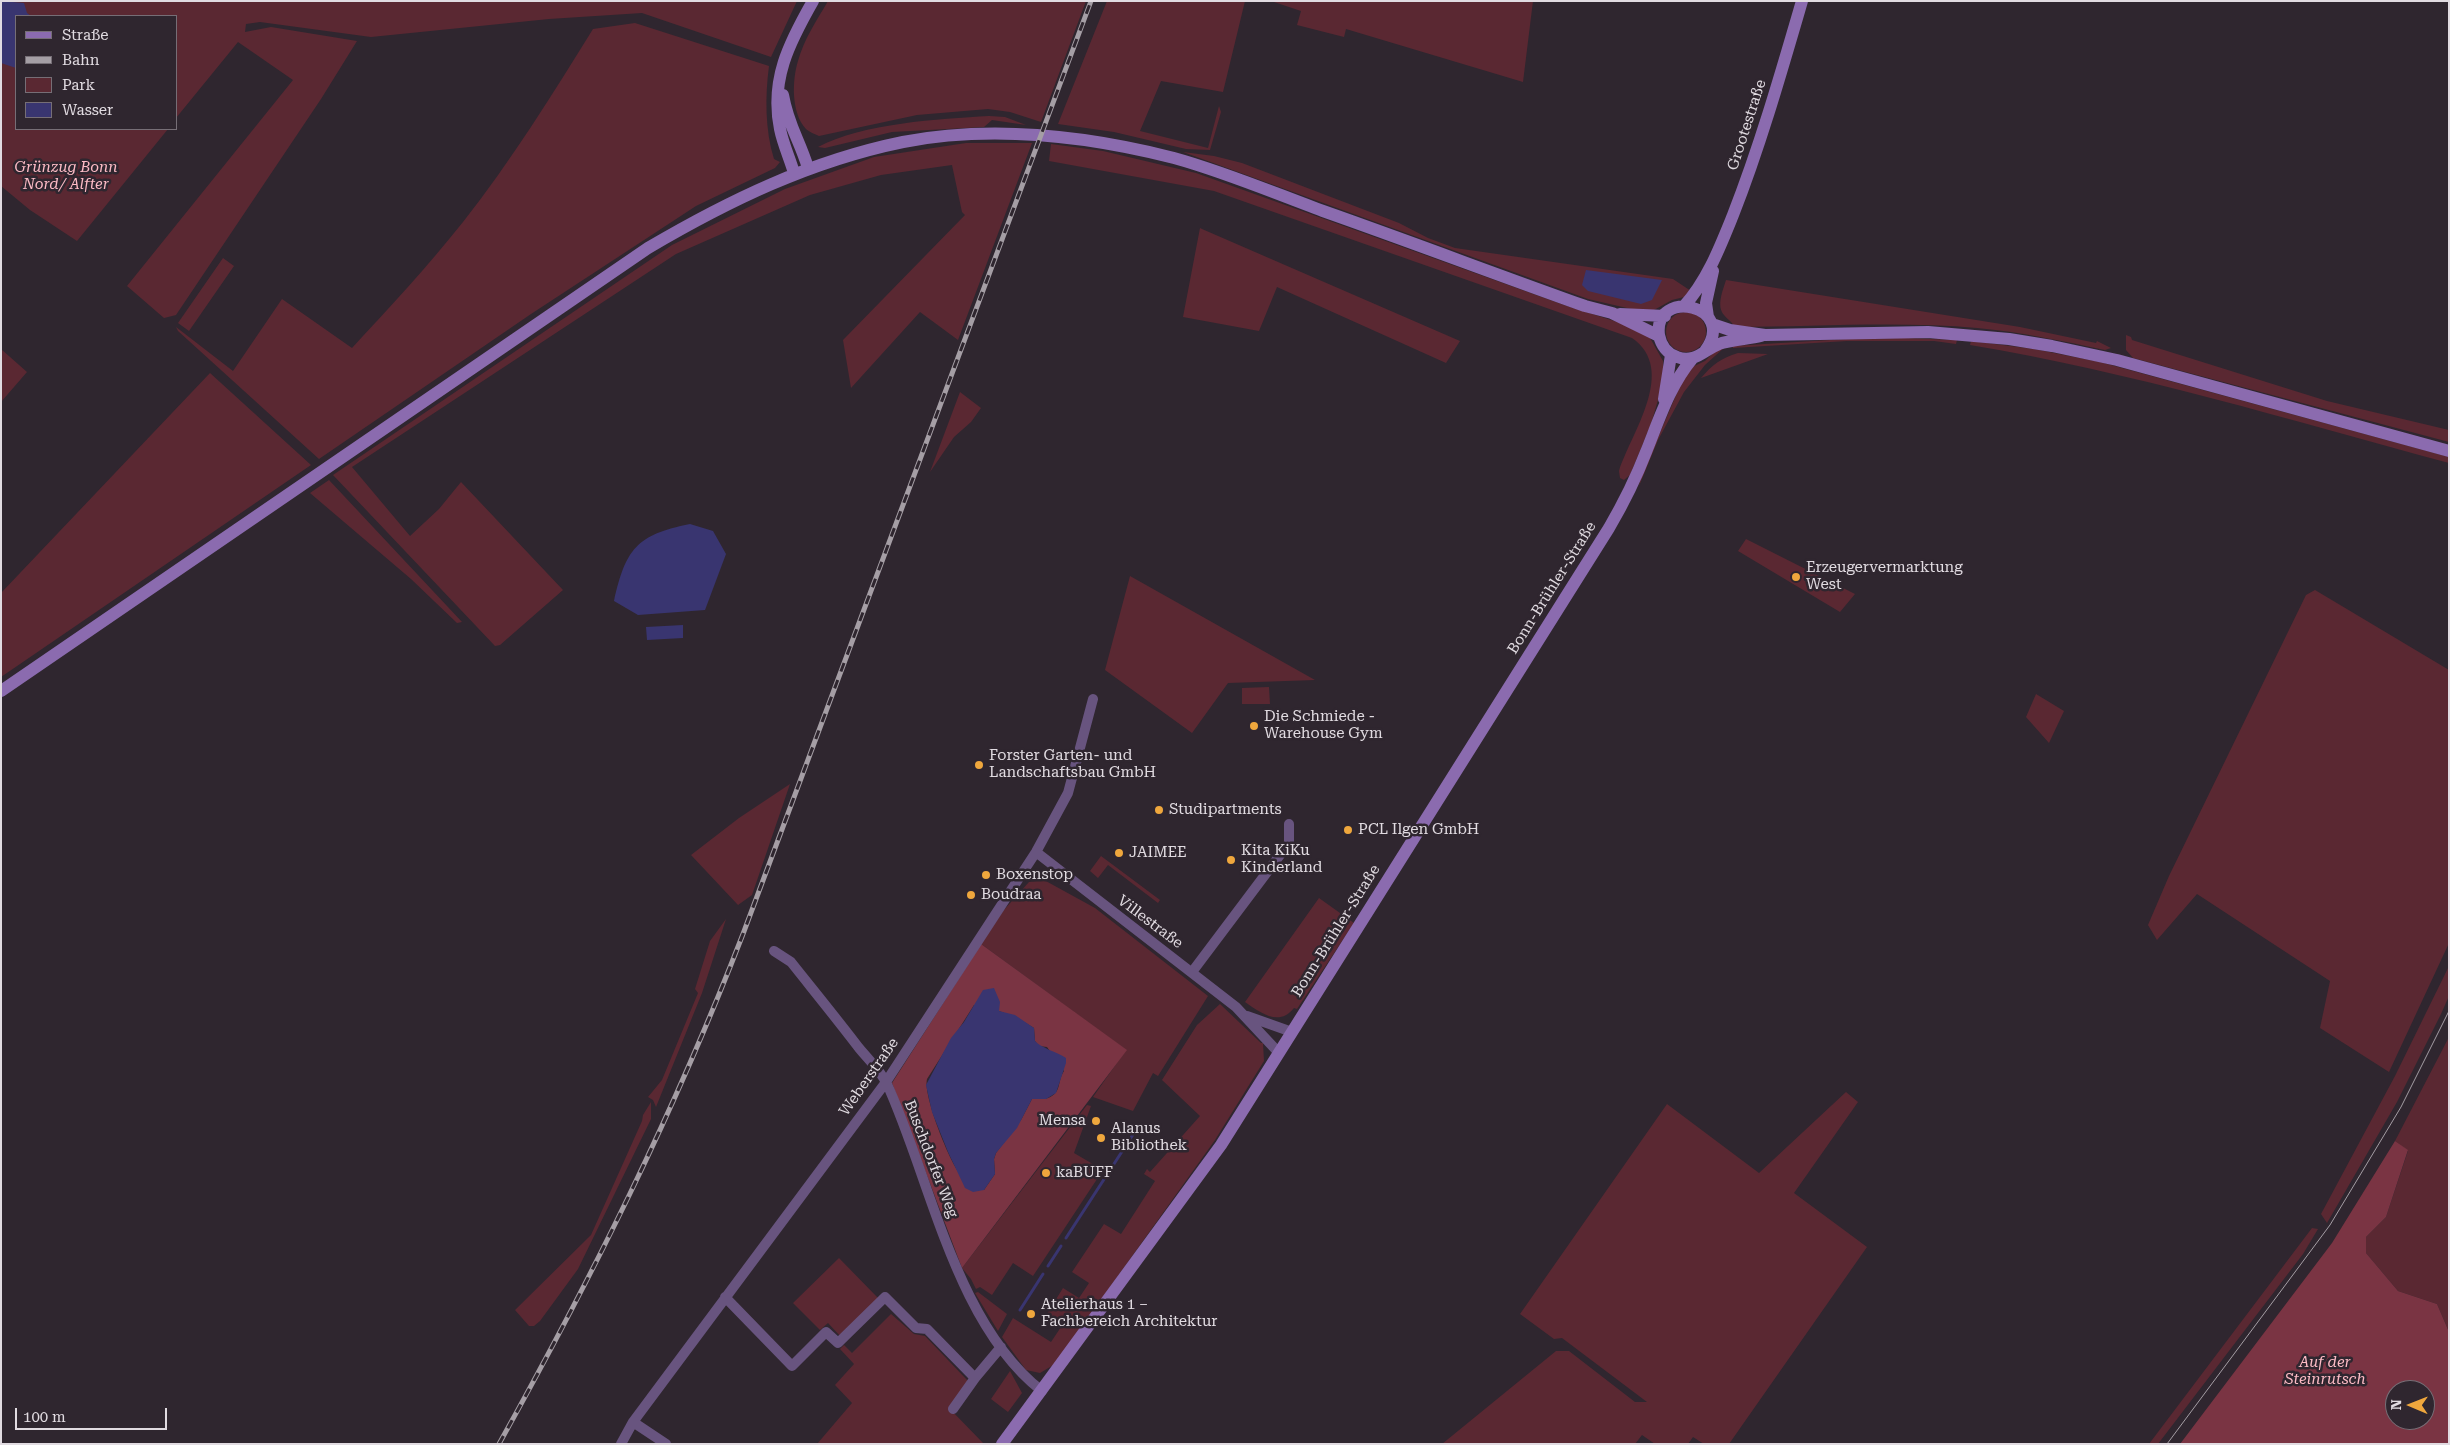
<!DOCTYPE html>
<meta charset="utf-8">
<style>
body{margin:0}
#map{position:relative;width:2450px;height:1445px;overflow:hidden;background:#2f262f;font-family:"Roboto Serif",serif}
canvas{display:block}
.frame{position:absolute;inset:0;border:2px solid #e1dbe1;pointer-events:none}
.legend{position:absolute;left:15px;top:15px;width:162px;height:115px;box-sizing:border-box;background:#2f262f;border:1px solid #766e76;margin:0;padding:6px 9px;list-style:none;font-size:15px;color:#e1dbe1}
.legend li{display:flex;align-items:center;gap:10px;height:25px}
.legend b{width:25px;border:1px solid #766e76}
.north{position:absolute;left:2385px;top:1380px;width:50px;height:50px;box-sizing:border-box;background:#2f262f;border:1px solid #766e76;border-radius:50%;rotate:271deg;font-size:14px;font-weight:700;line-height:20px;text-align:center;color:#e1dbe1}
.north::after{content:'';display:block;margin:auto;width:18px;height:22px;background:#efa73d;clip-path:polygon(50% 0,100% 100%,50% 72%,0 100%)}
.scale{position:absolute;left:15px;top:1408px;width:152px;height:22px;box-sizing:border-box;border:2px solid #e1dbe1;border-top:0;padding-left:6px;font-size:15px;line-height:18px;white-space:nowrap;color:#e1dbe1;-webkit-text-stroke:4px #2f262f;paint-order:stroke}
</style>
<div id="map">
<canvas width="2450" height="1445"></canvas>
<div class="frame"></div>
<ul class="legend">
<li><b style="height:6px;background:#8b6baf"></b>Straße</li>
<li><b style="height:6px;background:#a59ea5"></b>Bahn</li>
<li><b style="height:14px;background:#5a2832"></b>Park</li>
<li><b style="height:14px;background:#393570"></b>Wasser</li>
</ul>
<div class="north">N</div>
<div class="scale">100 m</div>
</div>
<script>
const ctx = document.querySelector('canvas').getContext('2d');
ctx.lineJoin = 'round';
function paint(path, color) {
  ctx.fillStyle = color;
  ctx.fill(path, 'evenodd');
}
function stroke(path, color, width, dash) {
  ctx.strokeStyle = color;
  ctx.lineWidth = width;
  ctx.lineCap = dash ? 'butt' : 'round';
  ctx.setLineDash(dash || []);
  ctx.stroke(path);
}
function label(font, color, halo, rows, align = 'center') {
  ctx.font = font + ' "Roboto Serif",serif';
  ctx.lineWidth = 5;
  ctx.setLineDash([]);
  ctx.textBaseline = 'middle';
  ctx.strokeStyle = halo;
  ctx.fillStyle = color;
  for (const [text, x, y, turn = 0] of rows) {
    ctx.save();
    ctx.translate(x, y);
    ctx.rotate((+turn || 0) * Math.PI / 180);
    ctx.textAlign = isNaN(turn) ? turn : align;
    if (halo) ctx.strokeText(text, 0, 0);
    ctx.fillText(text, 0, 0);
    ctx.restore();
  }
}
const green = new Path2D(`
 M 1,1 L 797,1 L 771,57 L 642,13 L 549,19 L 371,37 L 260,22 L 246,24 L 245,32 L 271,27 L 357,41 L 321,99 L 176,315 L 164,318 L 127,286 L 293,80 L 238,42 L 176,118 L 176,16 L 16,16 L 16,129 L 168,129 L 77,241 L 30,210 L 1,186 Z
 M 828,1 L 1074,2 L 1086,1 L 1041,122 L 1010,112 L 988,109 L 917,115 L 819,136 C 815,134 809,132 806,129 C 791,113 792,80 798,61 C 804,39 817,20 828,1 Z
 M 1107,1 L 1245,1 L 1223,92 L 1161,81 L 1140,131 L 1208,148 L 1219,106 L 1221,112 L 1210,150 L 1186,149 L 1114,132 L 1058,124 Z
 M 1271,1 L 1533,1 L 1523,82 L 1346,29 L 1344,37 L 1297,25 L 1301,11 Z
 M 635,23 L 769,66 C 765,96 765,130 774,159 L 780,162 L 775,168 L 696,206 L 531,314 L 319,459 L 178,331 L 176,327 L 233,371 L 282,299 L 352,348 C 390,307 428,266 463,222 C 511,161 552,95 593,29 Z
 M 989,116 L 1005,117 L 1026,125 L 992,120 L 984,127 L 892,132 L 825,148 L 818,147 C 863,123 939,119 989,116 Z
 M 966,143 L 1032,143 L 958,340 L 920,312 L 851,388 L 843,340 L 965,215 L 962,212 L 952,165 L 881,175 L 810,195 L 676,254 L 352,467 L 410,536 L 439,509 L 461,482 L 563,590 L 500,645 L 495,646 L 333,475 L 672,245 L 785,189 L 874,157 Z
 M 1051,144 L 1103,151 L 1196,173 L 1564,305 L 1630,326 L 1649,336 L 1663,361 L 1663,383 L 1651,424 L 1630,475 L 1624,480 L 1620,478 L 1619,471 C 1631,433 1678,370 1632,338 L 1214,191 L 1049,161 Z
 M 1183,152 L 1214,156 L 1242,163 L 1399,223 L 1428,238 L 1455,248 L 1673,279 L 1691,291 L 1684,297 L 1672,300 L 1654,310 L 1640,311 L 1588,299 Z
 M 1200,228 L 1202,229 L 1460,341 L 1446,363 L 1277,287 L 1259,331 L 1183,317 Z
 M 223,258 L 234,266 L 189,331 L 178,323 Z
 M 1726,280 L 2020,327 L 2096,343 L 2097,341 L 2111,348 L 2105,350 C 2063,341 2020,332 1977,328 C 1898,321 1813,327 1734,327 C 1732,321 1728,320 1724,315 C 1716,306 1723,290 1726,280 Z
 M1666 332a20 20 0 1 1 40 0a20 20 0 1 1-40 0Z
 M 2126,335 L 2131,337 L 2132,340 L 2327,401 L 2449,430 L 2449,442 L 2133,358 L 2126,350 Z
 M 1904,338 L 1957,340 L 1956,344 L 1934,341 L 1847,341 L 1733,348 L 1732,346 L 1846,339 Z
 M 1971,341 L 2034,349 L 2100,362 L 2449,457 L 2449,463 C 2290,420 2132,372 1970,345 Z
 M 1725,347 L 1705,365 L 1684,392 L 1658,440 L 1639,486 L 1641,477 L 1683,379 L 1690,368 L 1705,361 L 1715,351 Z
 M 1,349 L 27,372 L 1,402 Z
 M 1738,353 L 1768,354 L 1701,378 C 1712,365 1721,358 1738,353 Z
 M 210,373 L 311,465 L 1,677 L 1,593 Z
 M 960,392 L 981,408 L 971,422 L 954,437 L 930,472 Z
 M 329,480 L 462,622 L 457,623 L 411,579 L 310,493 Z
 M 1746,539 L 1855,594 L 1840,612 L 1738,551 Z
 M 1130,576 L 1315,680 L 1228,683 L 1192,733 L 1105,670 Z
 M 2315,590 L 2449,670 L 2449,943 L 2389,1072 L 2320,1028 L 2330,981 L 2197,894 L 2157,940 L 2148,925 L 2169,876 L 2306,595 Z
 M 1269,687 L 1270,704 L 1242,704 L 1242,688 Z
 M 2036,694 L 2064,711 L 2049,743 L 2026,717 Z
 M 790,784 L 752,895 L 738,905 L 691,855 L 739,818 Z
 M 1101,856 L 1160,900 L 1158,903 L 1108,865 L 1098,878 L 1090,871 Z
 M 1044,880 L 1095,908 L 1208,996 L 1158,1076 L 1153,1073 L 1133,1111 L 1093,1097 L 1126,1050 L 981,944 L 1003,911 L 1029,882 Z
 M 1319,898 L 1354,923 L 1297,1009 L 1294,1008 C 1279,1027 1261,1013 1245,1002 Z
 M 726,919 L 702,993 L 656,1107 L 653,1100 L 648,1097 L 662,1080 L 698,993 L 695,989 L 710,941 Z
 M 2449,966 L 2449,996 L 2441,1014 L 2397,1102 L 2327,1223 L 2321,1214 L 2395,1076 Z
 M 1220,1004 L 1261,1043 L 1263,1043 L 1264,1061 L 1215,1140 L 1055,1364 L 1040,1373 L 1026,1370 L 1002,1337 L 1013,1318 L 1051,1342 L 1061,1327 L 1045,1317 L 1063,1288 L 1079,1298 L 1089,1283 L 1072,1272 L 1104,1224 L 1121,1234 L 1155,1181 L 1144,1174 L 1147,1169 L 1150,1172 L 1200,1116 L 1162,1080 L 1197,1025 Z
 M 2449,1037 L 2449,1332 L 2437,1304 L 2398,1291 L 2366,1253 L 2366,1237 L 2386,1217 L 2408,1151 L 2395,1141 Z
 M 1846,1092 L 1858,1102 L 1794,1193 L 1867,1247 L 1729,1444 L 1704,1444 L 1693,1437 L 1688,1444 L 1655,1444 L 1642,1435 L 1635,1444 L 1442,1444 L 1556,1351 L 1569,1351 L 1635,1402 L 1647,1402 L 1562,1338 L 1554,1339 L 1520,1314 L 1667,1104 L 1759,1173 Z
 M 651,1102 L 651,1119 L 578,1269 L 540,1321 L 534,1326 L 529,1326 L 515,1310 L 591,1235 L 642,1121 L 643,1115 Z
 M 1087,1105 L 1091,1106 L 1074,1153 L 1103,1170 L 1033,1276 L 1013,1263 L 992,1295 L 980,1287 L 976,1289 L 971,1279 L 962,1268 Z
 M 2312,1228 L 2318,1229 L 2303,1254 L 2158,1444 L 2149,1444 Z
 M 839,1258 L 878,1298 L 841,1337 L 828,1323 L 820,1330 L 793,1303 Z
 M 978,1292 L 1007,1314 L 998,1331 L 975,1293 Z
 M 891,1314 L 914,1334 L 925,1336 L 968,1381 L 950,1409 L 984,1444 L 817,1444 L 852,1403 L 835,1385 L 854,1364 L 840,1349 L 844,1345 L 852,1353 Z
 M 1010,1371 L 1022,1393 L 1008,1412 L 991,1399 Z`);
const forest = new Path2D(`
 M 981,944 L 1127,1050 L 962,1268 L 892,1083 ZM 974,1005 L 999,1006 L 999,1011 C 1012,1016 1022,1020 1034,1028 L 1035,1041 L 1039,1046 L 1047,1047 L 1064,1071 C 1057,1081 1062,1093 1048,1098 C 1043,1100 1037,1098 1032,1099 L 1021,1120 L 996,1153 L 994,1159 L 995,1174 L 984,1190 C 976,1184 964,1179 958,1171 C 948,1157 923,1095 927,1079 Z
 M 2395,1141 L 2408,1150 L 2386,1217 L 2366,1237 L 2366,1253 L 2398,1291 L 2437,1304 L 2449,1332 L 2449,1444 L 2180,1444 L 2332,1243 ZM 2395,1390 L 2425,1390 L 2425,1420 L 2395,1420 Z`);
const water = new Path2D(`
 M 1,1 L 24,3 L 27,13 L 31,16 L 16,16 L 16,68 L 1,63 Z
 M 1586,270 L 1662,280 L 1652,300 L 1641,304 L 1588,291 L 1582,285 Z
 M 690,524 L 713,531 L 726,554 L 705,610 L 638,615 L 614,601 C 626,549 636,535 690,524 Z
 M 683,625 L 683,638 L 647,640 L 646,627 Z
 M 994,988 L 1000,1002 L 999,1011 L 1015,1015 L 1034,1028 L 1035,1041 C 1041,1048 1057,1052 1066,1058 L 1066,1063 L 1056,1093 L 1046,1099 L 1032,1099 L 1017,1128 L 996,1153 L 994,1159 L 995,1174 L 984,1190 L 973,1192 L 965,1188 L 948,1152 L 932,1112 L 926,1085 L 951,1038 L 964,1022 L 983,990 Z`);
const stream = new Path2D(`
 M 1066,1238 L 1134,1133
 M 1048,1266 L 1061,1246
 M 1020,1310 L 1043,1274`);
const street = new Path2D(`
 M 1036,852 L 1236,1007 L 1279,1053
 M 774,951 L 791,962 C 814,991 837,1019 859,1048 C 868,1059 881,1071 887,1084 C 931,1180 955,1323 1042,1391
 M 1192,972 L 1289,843 L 1289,824
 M 1247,1016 L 1292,1032
 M 725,1297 L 792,1366 L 826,1332 L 838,1343 L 885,1297 L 916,1328 L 927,1329 L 975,1378 L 1001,1347
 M 953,1409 L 975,1378
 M 633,1422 L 666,1444
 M 621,1444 L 633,1422 L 886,1082 L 1036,852 L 1068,793 L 1093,699`);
const secondary = new Path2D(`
 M 783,95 C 788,125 800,141 808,168
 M 794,173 C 790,159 783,144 780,129 C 770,80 789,43 813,1
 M 1684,306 C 1707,281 1720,247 1733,215 C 1760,146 1781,73 1802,1
 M 1620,314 L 1665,316
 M 1708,317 L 1706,303 L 1713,271
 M 1712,324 L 1730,330 L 1765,335 L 1928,332 L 2009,339 L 2052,346 L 2117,360 L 2449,451
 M 1705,351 C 1739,305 1653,287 1659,335 C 1661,346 1668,354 1677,357 C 1695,364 1705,349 1719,344 C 1729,340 1748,339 1761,336
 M 1664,399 L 1671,355
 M 1,691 L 648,248 C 728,201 810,161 903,142 C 991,125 1087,136 1174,158 C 1225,172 1274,193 1323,211 C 1411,242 1498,275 1585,306 L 1612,313 L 1659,336
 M 1002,1444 L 1221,1145 L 1609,528 C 1623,504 1636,478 1646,452 C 1659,420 1670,385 1692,359`);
const tram = new Path2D(`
 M 2167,1444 L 2330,1225 L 2401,1107 L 2449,1011`);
const rail = new Path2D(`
 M 499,1444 C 592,1277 674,1113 743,934 L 1091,1`);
const markers = [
 [1796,577,5,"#efa73d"],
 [1254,726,5,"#efa73d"],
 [979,765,5,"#efa73d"],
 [1159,810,5,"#efa73d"],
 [1348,830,5,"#efa73d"],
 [1119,853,5,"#efa73d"],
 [1231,860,5,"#efa73d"],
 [986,875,5,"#efa73d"],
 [971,895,5,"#efa73d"],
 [1096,1121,5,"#efa73d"],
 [1101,1138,5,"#efa73d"],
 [1046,1173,5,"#efa73d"],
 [1031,1314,5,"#efa73d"]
];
const streetNames = [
 ["Grootestraße",1747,125,-72],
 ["Bonn-Brühler-Straße",1552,588,-58],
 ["Villestraße",1150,922,37],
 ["Bonn-Brühler-Straße",1336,931,-58],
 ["Weberstraße",869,1077,-55],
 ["Buschdorfer Weg",931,1159,69]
];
const parkNames = [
 ["Grünzug Bonn",66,168],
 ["Nord/ Alfter",66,185],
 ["Auf der",2325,1363],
 ["Steinrutsch",2325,1380]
];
const poiNames = [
 ["Erzeugervermarktung",1806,568],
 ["West",1806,585],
 ["Die Schmiede -",1264,717],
 ["Warehouse Gym",1264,734],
 ["Forster Garten- und",989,756],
 ["Landschaftsbau GmbH",989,773],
 ["Studipartments",1169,810],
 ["PCL Ilgen GmbH",1358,830],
 ["Kita KiKu",1241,851],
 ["Kinderland",1241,868],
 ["JAIMEE",1129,853],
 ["Boxenstop",996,875],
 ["Boudraa",981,895],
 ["Mensa",1086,1121,"right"],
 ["Alanus",1111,1129],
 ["Bibliothek",1111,1146],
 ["kaBUFF",1056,1173],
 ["Atelierhaus 1 –",1041,1305],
 ["Fachbereich Architektur",1041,1322]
];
paint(green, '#5a2832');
paint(forest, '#7a3443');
paint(water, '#393570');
stroke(stream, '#393570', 3);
stroke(street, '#68547f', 10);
stroke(secondary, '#8b6baf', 12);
stroke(tram, '#a59ea5', 1);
stroke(rail, '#a59ea5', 5);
stroke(rail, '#2f262f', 3, [9]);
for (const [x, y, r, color] of markers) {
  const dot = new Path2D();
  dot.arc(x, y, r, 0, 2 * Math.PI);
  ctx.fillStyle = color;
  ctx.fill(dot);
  stroke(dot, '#2f262f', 2);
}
label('15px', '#e1dbe1', '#2f262f', streetNames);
label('italic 15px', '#fdbbc5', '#2f262f', parkNames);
label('15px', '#e1dbe1', '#2f262f', poiNames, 'left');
</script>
